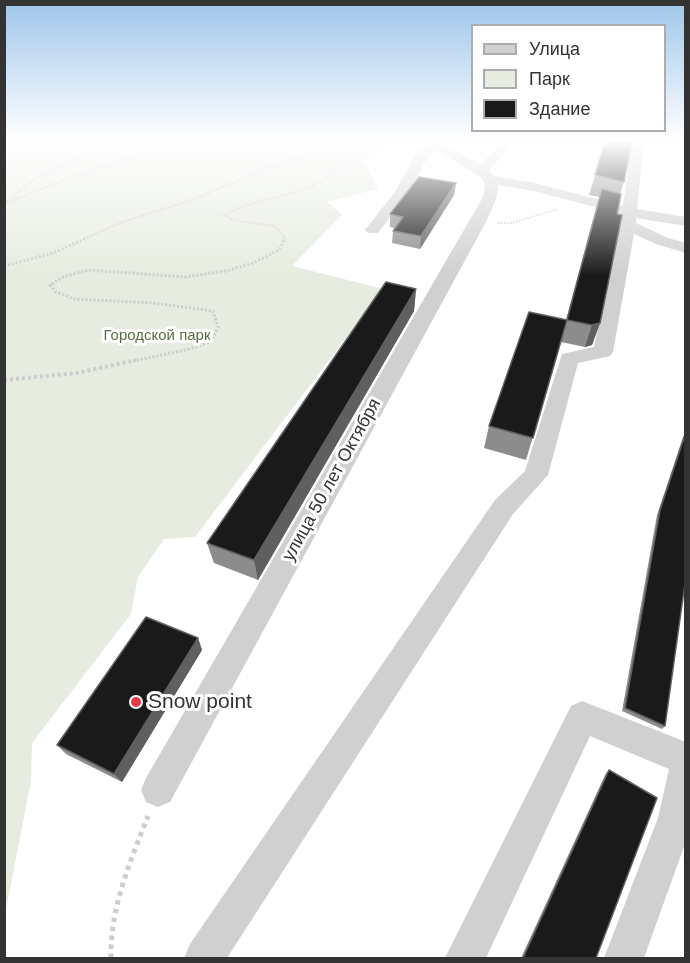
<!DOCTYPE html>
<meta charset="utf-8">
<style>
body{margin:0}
#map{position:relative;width:690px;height:963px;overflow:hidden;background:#fff;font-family:Helvetica,sans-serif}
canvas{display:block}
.frame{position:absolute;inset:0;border:6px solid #333;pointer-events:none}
.legend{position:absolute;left:471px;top:24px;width:195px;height:108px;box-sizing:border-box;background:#fff;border:2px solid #adadad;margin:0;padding:8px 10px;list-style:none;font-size:18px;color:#333}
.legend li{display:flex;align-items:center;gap:12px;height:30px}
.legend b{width:30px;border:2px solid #adadad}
</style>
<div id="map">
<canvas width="690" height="963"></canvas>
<div class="frame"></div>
<ul class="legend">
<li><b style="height:8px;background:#d0d0d0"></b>Улица</li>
<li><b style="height:16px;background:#e6ecdf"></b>Парк</li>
<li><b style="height:16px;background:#1a1a1a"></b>Здание</li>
</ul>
</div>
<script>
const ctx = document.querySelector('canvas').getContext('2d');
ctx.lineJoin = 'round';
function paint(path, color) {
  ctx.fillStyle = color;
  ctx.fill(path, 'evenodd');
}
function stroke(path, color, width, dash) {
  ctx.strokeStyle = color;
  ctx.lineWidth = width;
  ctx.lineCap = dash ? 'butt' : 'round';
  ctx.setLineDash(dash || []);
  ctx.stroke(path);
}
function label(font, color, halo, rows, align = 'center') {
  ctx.font = font + ' Helvetica,sans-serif';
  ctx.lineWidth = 6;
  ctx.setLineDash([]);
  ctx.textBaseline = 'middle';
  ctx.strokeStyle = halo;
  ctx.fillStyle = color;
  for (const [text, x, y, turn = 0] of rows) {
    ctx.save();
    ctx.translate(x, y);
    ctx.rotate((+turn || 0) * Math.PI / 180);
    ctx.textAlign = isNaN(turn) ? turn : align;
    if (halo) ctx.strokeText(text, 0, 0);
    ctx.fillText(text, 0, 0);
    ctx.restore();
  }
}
const green = new Path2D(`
 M 5,142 L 382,142 L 386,146 L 363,161 L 378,189 L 327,202 L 342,215 L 292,266 L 383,289 L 195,537 L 164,539 L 138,577 L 131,614 L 32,743 L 31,781 L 5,915 Z`);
const pathFar3 = new Path2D(`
 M 7,201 L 40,175 L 113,142
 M 4,204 L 53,184 L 138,155 L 204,142
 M 498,223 L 512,223 L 557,209
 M 84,239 L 120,223 L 197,198 L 260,171 L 312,153 L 332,142
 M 284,239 L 285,237 L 274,226 L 233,220 L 224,215 C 252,199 285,199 314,185 C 327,179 337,167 346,157 L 342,146 L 333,142`);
const pathFar2 = new Path2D(`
 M 4,266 L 53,253 L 87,238
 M 129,362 L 190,349 L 212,341 L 218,327 L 213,311 L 154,303 L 74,299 L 56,292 L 50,285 L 63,277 L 88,270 L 185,277 L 226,271 L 253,263 L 279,250 L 285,238`);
const pathFar1 = new Path2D(`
 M 4,380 L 77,373 L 136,360`);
const path = new Path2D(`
 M 111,958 C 110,908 130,862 148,816`);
const minor = new Path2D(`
 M 427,142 L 442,142 L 480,165 L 503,142 L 516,142 L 489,170 L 494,176 L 535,183 L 623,206 L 632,142 L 644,142 L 637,209 L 686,217 L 686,226 L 636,218 L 636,223 L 668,238 L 686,243 L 686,253 L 656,244 L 634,234 L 613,352 L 610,356 L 578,363 L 548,475 L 513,514 L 227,958 L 184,958 L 190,944 L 495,500 L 525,471 L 562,354 L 594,347 L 622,214 L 534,191 L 498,185 L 497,197 L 487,220 L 170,802 L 158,807 L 146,802 L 141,790 L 146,778 L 483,197 L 485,186 L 482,178 L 437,150 L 426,160 L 408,194 L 378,233 L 368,233 L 365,230 L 394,193 L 416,155 L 428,144 Z
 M 582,701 L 686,742 L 686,841 L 644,958 L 604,958 L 658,818 L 669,769 L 590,736 L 486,958 L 445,958 L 571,706 Z`);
const wall = new Path2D(`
 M 605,142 L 624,182 L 620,194 L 600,323 L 592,345 L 585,347 L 561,342 L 526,460 L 484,448 L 489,426 L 566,320 L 599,197 L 589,195 Z
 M 456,183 L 454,195 L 420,249 L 392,243 L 393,231 L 395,228 L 390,227 L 390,214 Z
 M 416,289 L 414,311 L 258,580 L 214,563 L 207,543 Z
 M 686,432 L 665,726 L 662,729 L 622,711 L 657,515 L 683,437 Z
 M 198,638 L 202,650 L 122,782 L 66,754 L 57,745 Z
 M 609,770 L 596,958 L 521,958 L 606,773 Z`);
const shadedWall = new Path2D(`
 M 456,183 L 454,195 L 420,249 L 421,236 Z
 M 416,289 L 414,311 L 258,580 L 254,560 Z
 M 600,323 L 592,345 L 585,347 L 592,325 Z
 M 198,638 L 202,650 L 122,782 L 114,774 Z`);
const building = new Path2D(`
 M 605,142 L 632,142 L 624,182 L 595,175 Z
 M 419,177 L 456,183 L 421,236 L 393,231 L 403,217 L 390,214 Z
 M 602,189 L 621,194 L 617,214 L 622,215 L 600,323 L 592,325 L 567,320 Z
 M 386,282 L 416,289 L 254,560 L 207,543 Z
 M 529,312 L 567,320 L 533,438 L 489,426 Z
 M 686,432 L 686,576 L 665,726 L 625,708 L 660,510 Z
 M 146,617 L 198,638 L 114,774 L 57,745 Z
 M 609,770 L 657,798 L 596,958 L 523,958 Z`);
const markers = [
 [136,702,6,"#e63946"]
];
const farParknames = [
 ["Городской парк",157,336]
];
const streetNames = [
 ["улица 50 лет Октября",332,480,-61]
];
const nearPoinames = [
 ["Snow point",148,702]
];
paint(green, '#e6ecdf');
stroke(pathFar3, '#cdcdcd', 2, [1.5, 1.5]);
stroke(pathFar2, '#cdcdcd', 3, [2, 2]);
stroke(pathFar1, '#cdcdcd', 4, [3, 3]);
stroke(path, '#cdcdcd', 5, [4.5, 4.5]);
paint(minor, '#d0d0d0');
paint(wall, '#8c8c8c');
paint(shadedWall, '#5f5f5f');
paint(building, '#1a1a1a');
stroke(building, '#5f5f5f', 1.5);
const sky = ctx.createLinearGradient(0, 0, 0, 276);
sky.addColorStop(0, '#9ec6ea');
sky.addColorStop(0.51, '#fff');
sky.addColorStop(1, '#ffffff00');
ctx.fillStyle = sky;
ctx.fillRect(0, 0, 690, 276);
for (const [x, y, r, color] of markers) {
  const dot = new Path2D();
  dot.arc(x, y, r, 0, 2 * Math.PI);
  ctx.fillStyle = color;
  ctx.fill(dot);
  stroke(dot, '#fff', 2);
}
label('15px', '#56703f', '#fff', farParknames);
label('18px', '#333', '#fff', streetNames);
label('21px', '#333', '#fff', nearPoinames, 'left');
</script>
